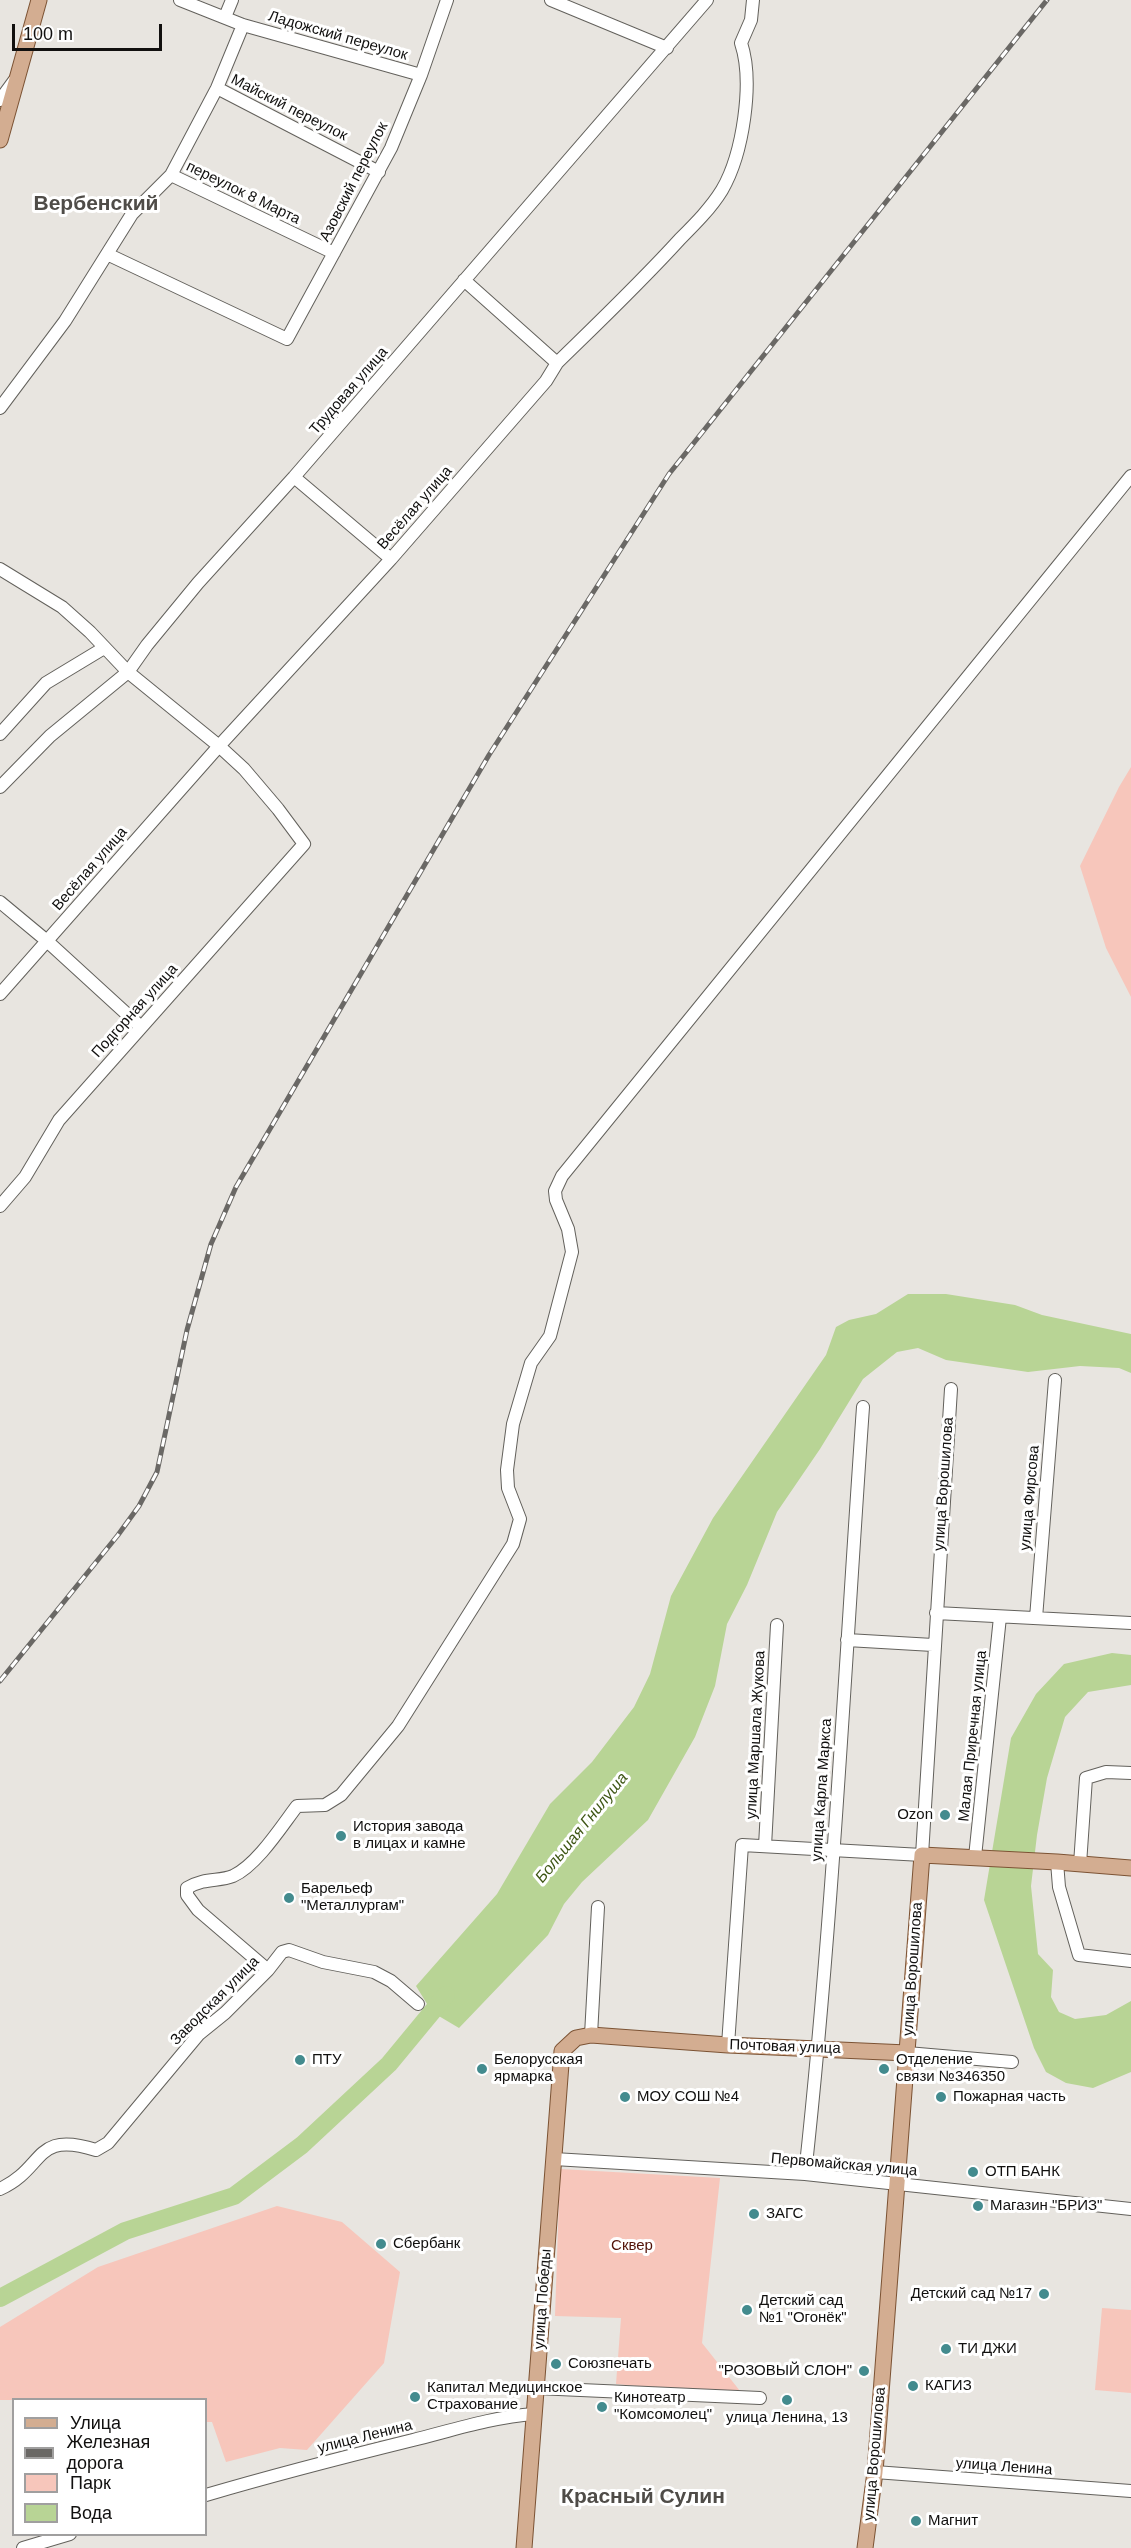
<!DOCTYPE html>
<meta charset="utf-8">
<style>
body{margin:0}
#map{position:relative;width:1131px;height:2548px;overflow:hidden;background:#e8e5e0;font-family:Helvetica,sans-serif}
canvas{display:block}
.legend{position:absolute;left:12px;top:2398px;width:195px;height:138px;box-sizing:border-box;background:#fff;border:2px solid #a09f9f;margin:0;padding:8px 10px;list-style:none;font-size:18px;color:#11100f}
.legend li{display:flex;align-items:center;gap:12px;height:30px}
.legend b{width:30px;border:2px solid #a09f9f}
.scale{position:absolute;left:12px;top:24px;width:150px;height:27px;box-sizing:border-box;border:3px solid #11100f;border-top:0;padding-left:8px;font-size:18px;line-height:21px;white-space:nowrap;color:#11100f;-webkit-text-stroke:4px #fff;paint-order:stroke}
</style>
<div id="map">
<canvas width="1131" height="2548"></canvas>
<ul class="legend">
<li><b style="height:8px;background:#d3ad91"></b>Улица</li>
<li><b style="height:8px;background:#6a6865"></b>Железная дорога</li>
<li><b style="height:16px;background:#f7c6bb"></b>Парк</li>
<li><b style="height:16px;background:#b8d495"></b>Вода</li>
</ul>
<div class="scale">100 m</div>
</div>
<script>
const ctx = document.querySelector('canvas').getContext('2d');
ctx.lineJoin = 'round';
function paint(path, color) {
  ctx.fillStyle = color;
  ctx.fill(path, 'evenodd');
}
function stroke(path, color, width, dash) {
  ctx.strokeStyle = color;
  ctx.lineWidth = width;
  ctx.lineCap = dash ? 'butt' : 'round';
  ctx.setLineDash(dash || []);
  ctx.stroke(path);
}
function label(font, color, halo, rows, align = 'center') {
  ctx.font = font + ' Helvetica,sans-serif';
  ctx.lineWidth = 6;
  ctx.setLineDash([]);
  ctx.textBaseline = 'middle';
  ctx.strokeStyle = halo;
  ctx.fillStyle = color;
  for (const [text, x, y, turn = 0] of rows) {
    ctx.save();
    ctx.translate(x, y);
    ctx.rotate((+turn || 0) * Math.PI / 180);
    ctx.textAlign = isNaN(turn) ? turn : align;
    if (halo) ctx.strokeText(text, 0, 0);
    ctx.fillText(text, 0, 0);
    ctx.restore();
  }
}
const green = new Path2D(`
 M 1131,767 L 1131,997 L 1106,948 L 1080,866 L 1119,787 Z
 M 560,2169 L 720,2178 L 702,2343 L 744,2396 L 616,2384 L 621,2318 L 555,2316 Z
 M 277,2206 L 342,2222 L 400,2272 L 384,2363 L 307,2450 L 280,2448 L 226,2462 L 212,2422 L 206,2422 L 206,2400 L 0,2400 L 0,2327 L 98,2267 Z
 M 1102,2308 L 1131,2310 L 1131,2393 L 1095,2390 Z`);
const water = new Path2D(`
 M 908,1294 L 946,1294 L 1015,1305 L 1042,1315 L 1131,1334 L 1131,1373 L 1119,1368 L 1080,1366 L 1028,1372 L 946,1360 L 918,1348 L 897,1352 L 863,1379 L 820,1449 L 777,1512 L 747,1585 L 727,1624 L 715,1686 L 695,1737 L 648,1820 L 582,1882 L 564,1904 L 548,1935 L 459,2028 L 432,2012 L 416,1986 L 497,1894 L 550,1804 L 592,1762 L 634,1707 L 650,1674 L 671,1596 L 713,1518 L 826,1355 L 836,1327 L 849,1320 L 876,1314 Z
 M 1112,1653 L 1131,1655 L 1131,1685 L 1088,1692 L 1065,1717 L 1047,1778 L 1037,1835 L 1031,1886 L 1038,1954 L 1053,1970 L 1051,1997 L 1059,2012 L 1075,2019 L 1106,2015 L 1131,2001 L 1131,2072 L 1093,2088 L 1066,2083 L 1046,2072 L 1034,2048 L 984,1900 L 1011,1738 L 1036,1694 L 1064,1664 Z`);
const river = new Path2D(`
 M 0,2298 L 125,2231 L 234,2196 L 302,2145 L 389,2064 L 446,1995`);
const minor = new Path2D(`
 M 180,0 L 243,25 L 421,75
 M 551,0 L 667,48
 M 225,17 L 232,0
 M 217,88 L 379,172
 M 0,100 L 14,81
 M 171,175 L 334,253
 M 107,254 L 287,339 L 391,148 L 421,75 L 447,0
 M 464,280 L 557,363
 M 0,408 L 65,321 L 132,214 L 171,175 L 217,88 L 243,25
 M 294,477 L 391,559
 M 0,569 L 62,607 L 90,632 L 128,672 L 219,746 L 244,769 L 278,809 L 304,844 L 59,1120 L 25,1177 L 0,1206
 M 0,734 L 46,683 L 104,648
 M 0,787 L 50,736 L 128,672 L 147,645 L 198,583 L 294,477 L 707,0
 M 0,902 L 47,941 L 141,1027
 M 0,994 L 219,746 L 391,559 L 546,381 L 557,363 C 599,322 641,282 680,239 C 695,224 711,208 722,190 C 743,154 754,82 741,43 L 751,20 L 753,0
 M 936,1613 L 1131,1623
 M 1036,1618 L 1055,1380
 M 847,1640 L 933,1645
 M 765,1846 L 777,1625
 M 975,1857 L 1000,1617
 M 1057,1862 L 1059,1887 L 1079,1955 L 1131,1961
 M 1080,1864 L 1086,1778 L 1106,1772 L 1131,1773
 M 268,1970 L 198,1910 L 187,1895 L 187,1888 C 206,1877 218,1882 233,1876 C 257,1865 281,1827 297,1806 L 325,1805 L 341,1795 L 398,1726 L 513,1544 L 520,1519 L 508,1488 L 507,1470 L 513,1424 L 531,1363 L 550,1336 L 572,1252 L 568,1229 L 556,1200 L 555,1191 L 562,1176 L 1131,476
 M 591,2035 L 598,1907
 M 728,2045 L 742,1845 L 922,1855 L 951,1389
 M 907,2053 L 1012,2062
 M 554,2159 L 805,2174 L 1131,2209
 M 805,2174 C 833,1919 845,1663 863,1407
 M 0,2189 C 46,2168 33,2130 96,2150 L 108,2143 L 199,2034 L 225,2013 L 268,1970 L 282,1952 L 289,1950 L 323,1962 L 374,1972 L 391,1981 L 418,2004
 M 536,2388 L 760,2398
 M 875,2472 L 1131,2491
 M 206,2495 C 274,2475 344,2457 413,2440 C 453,2430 493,2417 534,2414
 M 23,2548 L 70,2534`);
const major = new Path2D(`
 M 0,140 L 39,0
 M 524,2548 L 562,2051 L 576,2038 L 591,2035 L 728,2045 L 907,2053
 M 865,2548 L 875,2472 L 922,1855 L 1057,1862 L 1131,1868`);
const rail = new Path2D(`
 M 0,1681 L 118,1535 L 139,1506 L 157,1472 L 187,1330 L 211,1244 L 236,1187 L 489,755 L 669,474 L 1047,0`);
const markers = [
 [945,1815,6,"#438b8e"],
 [341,1836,6,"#438b8e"],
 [289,1898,6,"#438b8e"],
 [300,2060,6,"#438b8e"],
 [482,2069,6,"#438b8e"],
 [884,2069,6,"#438b8e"],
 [625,2097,6,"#438b8e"],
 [941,2097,6,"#438b8e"],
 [973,2172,6,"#438b8e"],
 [978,2206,6,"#438b8e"],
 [754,2214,6,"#438b8e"],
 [381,2244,6,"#438b8e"],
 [1044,2294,6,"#438b8e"],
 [747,2310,6,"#438b8e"],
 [946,2349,6,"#438b8e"],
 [556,2364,6,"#438b8e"],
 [864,2371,6,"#438b8e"],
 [913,2386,6,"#438b8e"],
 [415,2397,6,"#438b8e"],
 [787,2400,6,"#438b8e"],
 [602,2407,6,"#438b8e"],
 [916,2521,6,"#438b8e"]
];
const streetNames = [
 ["Ладожский переулок",338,36,16],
 ["Майский переулок",289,108,27],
 ["Азовский переулок",354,182,-63],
 ["переулок 8 Марта",243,193,26],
 ["Трудовая улица",349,391,-49],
 ["Весёлая улица",415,508,-49],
 ["Весёлая улица",90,869,-49],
 ["Подгорная улица",135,1011,-48],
 ["улица Ворошилова",944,1484,-86],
 ["улица Фирсова",1030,1498,-85],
 ["улица Маршала Жукова",756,1735,-87],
 ["Малая Приречная улица",973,1736,-84],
 ["улица Карла Маркса",822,1790,-86],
 ["улица Ворошилова",913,1969,-86],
 ["Заводская улица",215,2001,-45],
 ["Почтовая улица",785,2047,2],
 ["Первомайская улица",844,2165,5],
 ["улица Победы",543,2299,-86],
 ["улица Ленина",365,2437,-14],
 ["улица Ворошилова",875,2454,-85],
 ["улица Ленина",1004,2467,4]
];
const poiNames = [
 ["Ozon",933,1815,"right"],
 ["История завода",353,1827],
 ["в лицах и камне",353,1844],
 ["Барельеф",301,1889],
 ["\"Металлургам\"",301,1906],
 ["ПТУ",312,2060],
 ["Белорусская",494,2060],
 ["ярмарка",494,2077],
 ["Отделение",896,2060],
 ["связи №346350",896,2077],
 ["МОУ СОШ №4",637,2097],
 ["Пожарная часть",953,2097],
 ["ОТП БАНК",985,2172],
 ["Магазин \"БРИЗ\"",990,2206],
 ["ЗАГС",766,2214],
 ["Сбербанк",393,2244],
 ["Детский сад №17",1032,2294,"right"],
 ["Детский сад",759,2301],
 ["№1 \"Огонёк\"",759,2318],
 ["ТИ ДЖИ",958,2349],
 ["Союзпечать",568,2364],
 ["\"РОЗОВЫЙ СЛОН\"",852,2371,"right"],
 ["КАГИЗ",925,2386],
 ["Капитал Медицинское",427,2388],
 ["Страхование",427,2405],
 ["Кинотеатр",614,2398],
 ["\"Комсомолец\"",614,2415],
 ["улица Ленина, 13",787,2418,"center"],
 ["Магнит",928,2521]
];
const parkNames = [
 ["Сквер",632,2246]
];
const waterNames = [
 ["Большая Гнилуша",582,1828,-51]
];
const districtNames = [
 ["Вербенский",96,204],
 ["Красный Сулин",643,2497]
];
paint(green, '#f7c6bb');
paint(water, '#b8d495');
stroke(river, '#b8d495', 18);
stroke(minor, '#63615c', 14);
stroke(major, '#7c5334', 17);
stroke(minor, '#fff', 12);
stroke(major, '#d3ad91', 15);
stroke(rail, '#6a6865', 5);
stroke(rail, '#fff', 3, [9]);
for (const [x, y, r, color] of markers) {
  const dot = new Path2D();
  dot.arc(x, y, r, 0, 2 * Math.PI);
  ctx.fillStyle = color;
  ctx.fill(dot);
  stroke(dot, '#fff', 2);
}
label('15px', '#11100f', '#fff', streetNames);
label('15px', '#11100f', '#fff', poiNames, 'left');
label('15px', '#531409', '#fff', parkNames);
label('italic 16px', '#3e5614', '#fff', waterNames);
label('bold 21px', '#4f4c48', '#fff', districtNames);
</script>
